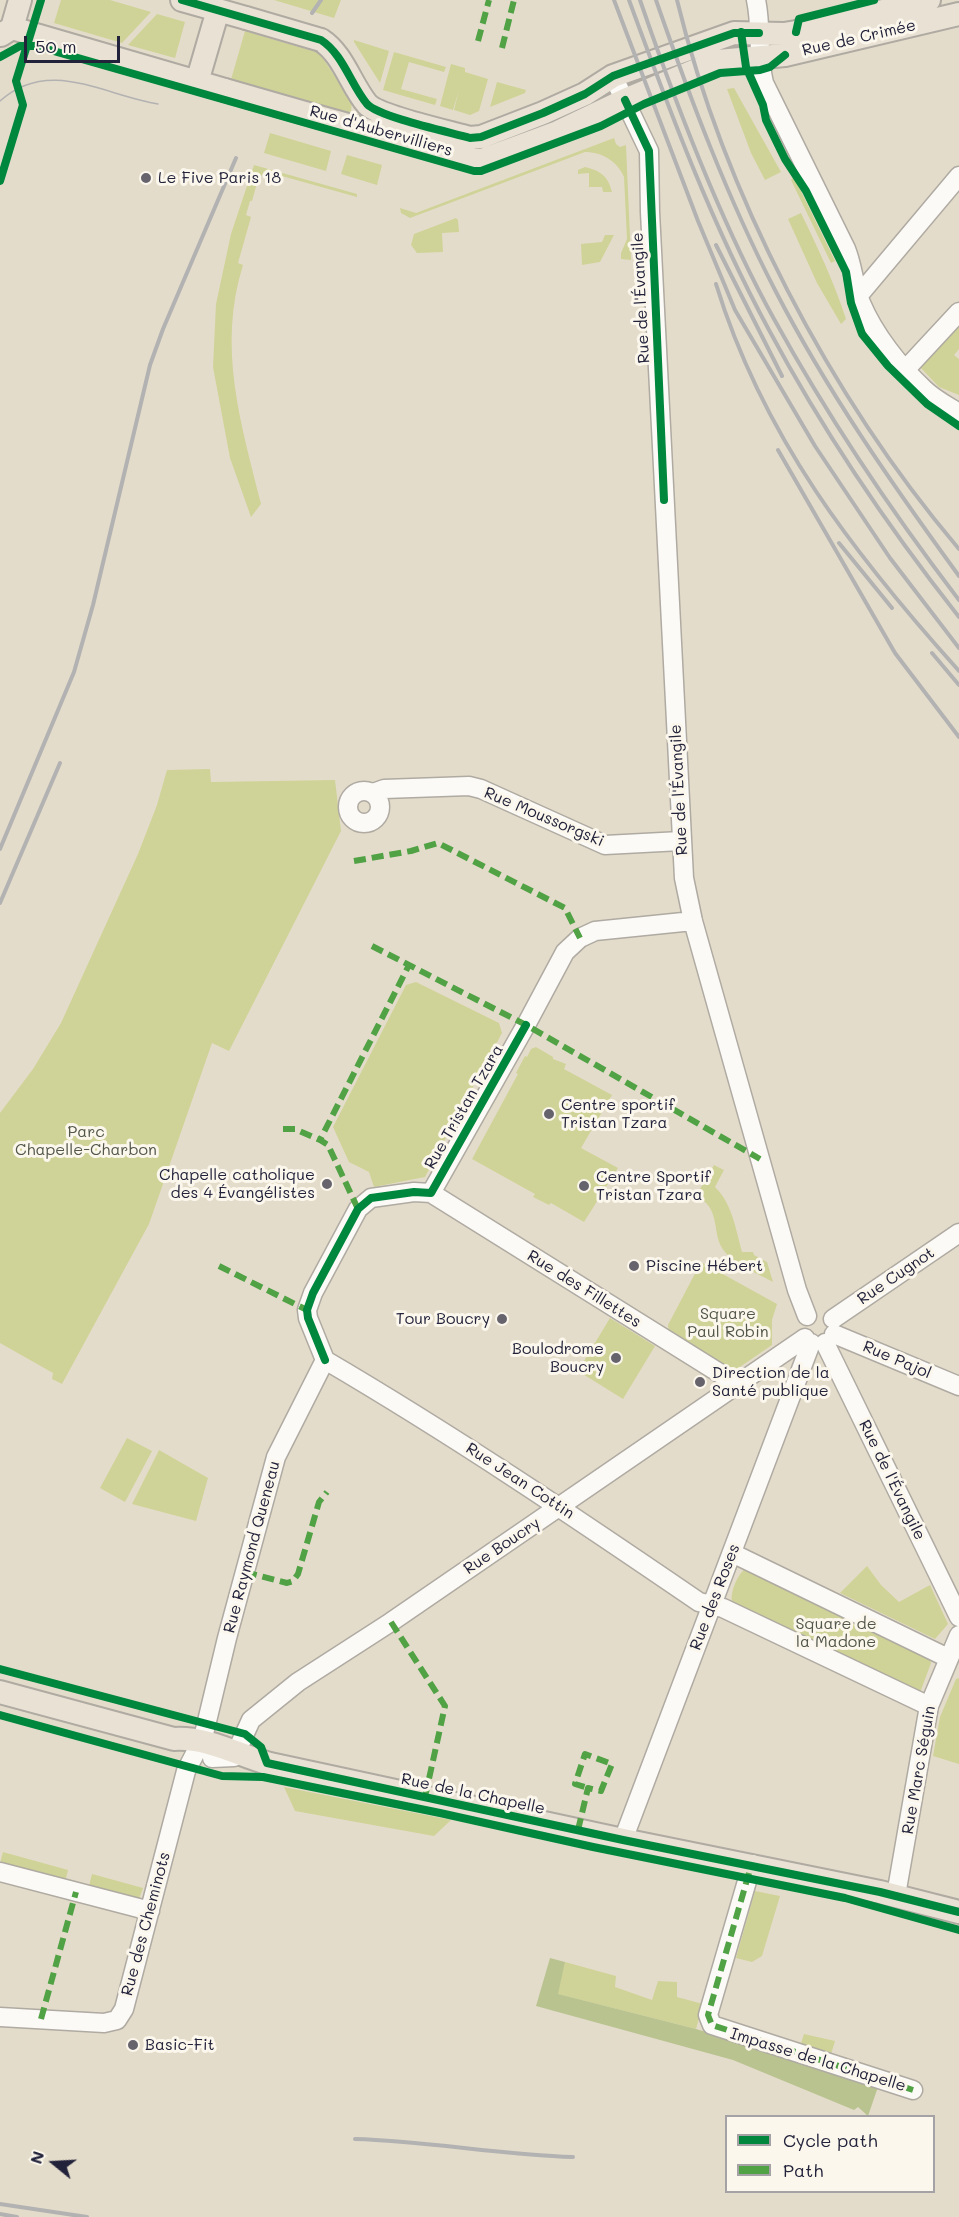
<!DOCTYPE html>
<meta charset="utf-8">
<style>
body{margin:0}
#map{position:relative;width:959px;height:2217px;overflow:hidden;background:#e4dcca;font-family:Mali,sans-serif}
canvas{display:block}
.legend{position:absolute;left:725px;top:2115px;width:210px;height:78px;box-sizing:border-box;background:#fbf7ec;border:2px solid #a4a2a5;margin:0;padding:8px 10px;list-style:none;font-size:18px;color:#22223b}
.legend li{display:flex;align-items:center;gap:12px;height:30px}
.legend b{width:30px;border:2px solid #a4a2a5}
.north{position:absolute;left:24px;top:2133px;width:60px;height:60px;-webkit-text-stroke:4px #fbf7ec;paint-order:stroke;rotate:288deg;font-size:16px;font-weight:700;line-height:24px;text-align:center;color:#22223b}
.north::after{content:'';display:block;margin:auto;width:21px;height:27px;background:#22223b;clip-path:polygon(50% 0,100% 100%,50% 72%,0 100%)}
.scale{position:absolute;left:24px;top:36px;width:96px;height:27px;box-sizing:border-box;border:3px solid #22223b;border-top:0;padding-left:8px;font-size:18px;line-height:21px;white-space:nowrap;color:#22223b;-webkit-text-stroke:4px #fbf7ec;paint-order:stroke}
</style>
<div id="map">
<canvas width="959" height="2217"></canvas>
<ul class="legend">
<li><b style="height:8px;background:#00873e"></b>Cycle path</li>
<li><b style="height:8px;background:#50a245"></b>Path</li>
</ul>
<div class="north">N</div>
<div class="scale">50 m</div>
</div>
<script>
const ctx = document.querySelector('canvas').getContext('2d');
ctx.lineJoin = 'round';
function paint(path, color) {
  ctx.fillStyle = color;
  ctx.fill(path, 'evenodd');
}
function stroke(path, color, width, dash) {
  ctx.strokeStyle = color;
  ctx.lineWidth = width;
  ctx.lineCap = dash ? 'butt' : 'round';
  ctx.setLineDash(dash || []);
  ctx.stroke(path);
}
function label(font, color, halo, rows, align = 'center') {
  ctx.font = font + ' Mali,sans-serif';
  ctx.lineWidth = 6;
  ctx.setLineDash([]);
  ctx.textBaseline = 'middle';
  ctx.strokeStyle = halo;
  ctx.fillStyle = color;
  for (const [text, x, y, turn = 0] of rows) {
    ctx.save();
    ctx.translate(x, y);
    ctx.rotate((+turn || 0) * Math.PI / 180);
    ctx.textAlign = isNaN(turn) ? turn : align;
    if (halo) ctx.strokeText(text, 0, 0);
    ctx.fillText(text, 0, 0);
    ctx.restore();
  }
}
const green = new Path2D(`
 M 61,0 L 110,0 L 151,12 L 122,43 L 54,23 Z
 M 274,0 L 341,0 L 334,18 Z
 M 157,14 L 185,22 L 175,58 L 128,45 Z
 M 245,31 L 316,52 L 322,57 L 352,102 L 351,111 L 347,115 L 230,83 Z
 M 354,40 L 389,51 L 380,83 L 354,42 Z
 M 394,52 L 446,67 L 444,72 L 409,62 L 401,89 L 437,99 L 435,105 L 383,90 Z
 M 451,64 L 465,68 L 465,72 L 488,79 L 479,111 L 470,115 L 454,110 L 459,90 L 453,110 L 440,106 Z
 M 497,82 L 526,90 L 525,93 L 490,107 Z
 M 734,88 L 781,172 L 765,180 L 751,153 L 727,89 Z
 M 270,133 L 331,151 L 326,171 L 264,153 Z
 M 614,138 L 616,144 L 620,147 L 626,145 L 631,260 L 621,259 L 621,253 L 627,239 L 624,177 C 617,161 602,152 585,152 L 410,218 L 401,213 L 400,208 L 416,213 Z
 M 347,155 L 382,165 L 377,185 L 341,174 Z
 M 254,165 L 357,194 L 357,197 L 264,171 L 261,177 L 259,176 L 252,201 L 250,201 L 246,215 L 251,217 L 238,263 L 243,265 C 217,348 241,423 261,504 L 251,517 L 230,458 L 213,367 L 216,304 L 231,234 Z
 M 585,167 C 601,171 608,176 612,192 L 603,192 L 602,187 L 589,187 L 589,173 L 578,174 L 578,170 Z
 M 794,177 L 835,261 L 831,263 L 791,180 Z
 M 801,213 C 818,248 834,282 846,319 L 841,324 L 817,283 L 788,219 Z
 M 456,218 L 458,220 L 459,232 L 442,233 L 443,252 L 417,253 L 411,245 L 414,234 Z
 M 605,235 L 614,235 L 600,262 L 582,265 L 581,244 L 602,242 Z
 M 959,323 L 959,349 L 954,355 L 959,359 L 959,395 L 939,387 L 921,368 L 922,363 Z
 M 210,769 L 211,782 L 335,780 L 341,831 L 229,1051 L 212,1043 L 149,1224 L 62,1384 L 52,1379 L 53,1373 L 0,1343 L 0,1113 L 33,1069 L 61,1023 L 138,854 L 157,805 L 167,770 Z
 M 416,982 L 499,1023 L 502,1033 L 425,1177 L 374,1187 L 369,1172 L 349,1162 L 333,1127 L 406,985 Z
 M 536,1047 L 553,1057 L 553,1059 L 566,1064 L 564,1069 L 612,1095 L 581,1148 L 618,1168 L 584,1222 L 551,1203 L 549,1205 L 533,1197 L 535,1194 L 472,1159 L 518,1074 L 516,1073 L 525,1056 L 527,1057 L 531,1049 Z
 M 714,1165 L 724,1170 L 715,1187 C 732,1203 736,1230 742,1252 L 753,1252 L 754,1255 L 767,1262 L 773,1282 C 759,1274 734,1264 725,1252 C 710,1235 723,1209 696,1196 Z
 M 701,1262 L 777,1304 L 772,1320 L 772,1345 L 731,1373 L 669,1334 L 668,1325 Z
 M 610,1318 L 655,1346 L 623,1399 L 578,1371 Z
 M 127,1438 L 152,1451 L 125,1502 L 100,1488 Z
 M 159,1450 L 208,1478 L 196,1521 L 132,1504 Z
 M 867,1566 L 881,1585 L 899,1602 L 930,1585 L 948,1624 L 935,1639 L 840,1593 Z
 M 745,1569 L 930,1659 L 931,1663 L 921,1690 L 916,1693 L 732,1602 C 730,1593 737,1575 745,1569 Z
 M 959,1678 L 959,1764 L 933,1756 L 940,1717 L 956,1679 Z
 M 284,1787 L 451,1820 L 434,1836 L 295,1811 Z
 M 3,1852 L 68,1870 L 65,1882 L 0,1863 Z
 M 92,1874 L 143,1888 L 139,1899 L 89,1886 Z
 M 755,1891 L 780,1896 L 762,1956 L 752,1962 L 736,1958 Z
 M 565,1962 L 616,1976 L 615,1987 L 652,2000 L 658,1981 L 677,1982 L 677,1997 L 703,2004 L 696,2029 L 557,1994 Z
 M 804,2034 L 835,2041 L 829,2061 L 798,2052 Z`);
const forest = new Path2D(`
 M 550,1958 L 565,1962 L 558,1994 L 696,2029 L 879,2084 L 868,2116 L 858,2107 L 854,2110 L 733,2060 L 536,2006 Z`);
const minor = new Path2D(`
 M 756,0 C 762,27 757,55 764,83 L 846,249 C 853,266 854,286 861,303 C 874,334 899,366 924,389 C 934,399 948,406 959,413
 M 613,76 L 649,151 L 650,212 L 684,878 L 693,921 L 797,1290 L 807,1316
 M 859,295 L 959,176
 M 906,369 L 959,312
 M348 807a16 16 0 1 1 32 0a16 16 0 1 1-32 0Z
 M 373,793 L 384,789 L 469,786 L 481,789 L 605,845 L 681,841
 M 431,1193 L 737,1384
 M 833,1319 L 959,1233
 M 834,1334 L 959,1386
 M 825,1343 L 959,1617
 M 325,1360 C 453,1435 576,1518 699,1602 L 723,1608 L 929,1706
 M 325,1360 L 308,1318 L 307,1310 L 313,1293 L 358,1209 L 371,1198 L 414,1192 L 431,1193 L 526,1025 L 565,952 L 580,938 L 595,931 L 693,921
 M 732,1553 L 948,1658
 M 202,1742 L 227,1638 L 276,1457 L 325,1360
 M 212,1758 L 234,1757 L 251,1720 L 298,1682 L 391,1622 L 805,1338
 M 623,1840 L 811,1343
 M 752,1864 L 708,2015 L 712,2025 L 913,2090
 M 0,1872 L 150,1911
 M 896,1895 L 929,1706 L 959,1635
 M 0,2017 L 104,2023 L 117,2020 L 124,2009 L 186,1771 L 200,1744 L 214,1746`);
const major = new Path2D(`
 M 182,0 L 246,18
 M 12,28 L 225,90
 M 1,35 L 12,28 L 20,0
 M 321,40 C 343,54 351,85 367,104 C 379,117 449,132 470,138 L 481,137 L 543,113 L 585,94 L 613,76 L 734,33 L 784,34 L 796,32 L 929,0
 M 197,82 L 218,10
 M 305,113 L 474,160 L 482,160 L 558,132 L 625,100 L 718,61 L 785,55 L 959,14
 M 0,1692 L 174,1739 C 208,1737 238,1755 270,1764 L 623,1840 L 880,1892 L 959,1912`);
const tram = new Path2D(`
 M 0,101 C 49,57 103,95 158,104`);
const rail = new Path2D(`
 M 614,0 L 698,221 L 735,310 L 815,446 L 890,558 L 959,648
 M 629,0 C 670,112 712,225 769,330 C 823,431 888,527 959,617
 M 640,0 C 676,105 720,221 774,319 C 828,417 891,511 959,600
 M 656,0 C 690,98 727,197 775,290 C 827,391 892,484 959,576
 M 677,0 C 724,193 830,397 959,549
 M 312,13 L 321,0
 M 716,245 L 782,376
 M 716,284 C 763,437 854,554 959,671
 M 778,450 L 895,653 L 959,737
 M 839,543 L 892,608
 M 932,653 L 959,685
 M 0,849 L 74,672 L 93,605 L 150,365 L 163,329 L 236,158
 M 0,903 L 60,763
 M 355,2139 C 428,2141 500,2155 573,2157
 M 0,2204 L 87,2217
 M 0,2214 L 17,2217`);
const majorBridge = new Path2D(`
 M 246,18 L 321,40
 M 225,90 L 305,113`);
const quiet = new Path2D(`
 M 478,41 L 489,0
 M 502,48 L 514,0
 M 354,861 L 411,851 L 438,843 L 565,908 L 580,938
 M 372,946 L 526,1025 L 760,1159
 M 283,1129 L 295,1129 L 320,1140
 M 358,1209 L 328,1145 L 320,1140 L 409,965
 M 219,1266 L 307,1310
 M 245,1572 L 287,1583 L 293,1581 L 298,1574 L 319,1502 L 327,1492
 M 391,1622 L 445,1706 L 425,1797
 M 578,1830 L 588,1788 L 601,1791 L 612,1764 L 585,1754 L 575,1784 L 588,1788
 M 749,1873 L 708,2015 L 712,2025 L 913,2090
 M 41,2019 L 76,1892`);
const cycleway = new Path2D(`
 M 182,0 L 321,40 C 343,54 351,85 367,104 C 379,117 449,132 470,138 L 481,137 L 543,113 L 585,94 L 613,76 L 624,72 L 734,33 L 759,33
 M 741,32 L 746,67 L 763,105 L 766,120 L 785,159 L 806,191 L 846,272 L 851,303 L 862,334 L 888,366 L 927,404 L 959,426
 M 796,32 L 799,19 L 874,0
 M 0,57 L 20,46 L 36,46 L 474,171 L 481,171 L 601,126 L 644,104 L 720,73 L 760,70 L 770,67 L 785,55
 M 625,100 L 649,151 L 664,500
 M 0,181 L 23,105 L 16,81 L 41,0
 M 325,1360 L 308,1318 L 307,1310 L 313,1293 L 358,1209 L 371,1198 L 414,1192 L 431,1193 L 526,1025
 M 0,1669 L 245,1734 L 261,1747 L 267,1763 L 623,1840 L 880,1892 L 959,1912
 M 0,1715 L 222,1776 L 263,1777 L 440,1813 L 593,1847 L 845,1898 L 959,1930`);
const markers = [
 [146,178,6,"#66636d"],
 [549,1114,6,"#66636d"],
 [327,1184,6,"#66636d"],
 [584,1186,6,"#66636d"],
 [634,1266,6,"#66636d"],
 [502,1319,6,"#66636d"],
 [616,1358,6,"#66636d"],
 [700,1382,6,"#66636d"],
 [133,2045,6,"#66636d"]
];
const streetNames = [
 ["Rue de Crimée",859,38,-13],
 ["Rue d'Aubervilliers",381,131,16],
 ["Rue de l'Évangile",641,298,-93],
 ["Rue de l'Évangile",679,790,-93],
 ["Rue Moussorgski",544,817,23],
 ["Rue Tristan Tzara",464,1107,-60],
 ["Rue Cugnot",896,1276,-34],
 ["Rue des Fillettes",584,1289,32],
 ["Rue Pajol",897,1360,23],
 ["Rue de l'Évangile",892,1480,64],
 ["Rue Jean Cottin",520,1481,33],
 ["Rue Boucry",502,1546,-34],
 ["Rue Raymond Queneau",252,1547,-75],
 ["Rue des Roses",715,1597,-69],
 ["Rue Marc Séguin",919,1770,-80],
 ["Rue de la Chapelle",473,1794,12],
 ["Rue des Cheminots",146,1924,-75],
 ["Impasse de la Chapelle",818,2060,17]
];
const poiNames = [
 ["Le Five Paris 18",158,178],
 ["Centre sportif",561,1105],
 ["Tristan Tzara",561,1123],
 ["Chapelle catholique",315,1175,"right"],
 ["des 4 Évangélistes",315,1193,"right"],
 ["Centre Sportif",596,1177],
 ["Tristan Tzara",596,1195],
 ["Piscine Hébert",646,1266],
 ["Tour Boucry",490,1319,"right"],
 ["Boulodrome",604,1349,"right"],
 ["Boucry",604,1367,"right"],
 ["Direction de la",712,1373],
 ["Santé publique",712,1391],
 ["Basic-Fit",145,2045]
];
const parkNames = [
 ["Parc",86,1132],
 ["Chapelle-Charbon",86,1150],
 ["Square",728,1314],
 ["Paul Robin",728,1332],
 ["Square de",836,1624],
 ["la Madone",836,1642]
];
paint(green, '#cfd397');
paint(forest, '#b9c390');
stroke(minor, '#afaaa2', 21);
stroke(major, '#afaaa2', 26);
stroke(minor, '#fbfaf7', 18);
stroke(major, '#e8e1d4', 22);
stroke(tram, '#b3b2b2', 1.5);
stroke(rail, '#b3b2b2', 4);
stroke(majorBridge, '#afaaa2', 26, []);
stroke(majorBridge, '#e8e1d4', 22);
stroke(quiet, '#50a245', 6, [12, 6]);
stroke(cycleway, '#00873e', 8);
for (const [x, y, r, color] of markers) {
  const dot = new Path2D();
  dot.arc(x, y, r, 0, 2 * Math.PI);
  ctx.fillStyle = color;
  ctx.fill(dot);
  stroke(dot, '#fbf7ec', 2);
}
label('16px', '#22223b', '#fbf7ec', streetNames);
label('16px', '#22223b', '#fbf7ec', poiNames, 'left');
label('16px', '#51554a', '#fbf7ec', parkNames);
</script>
